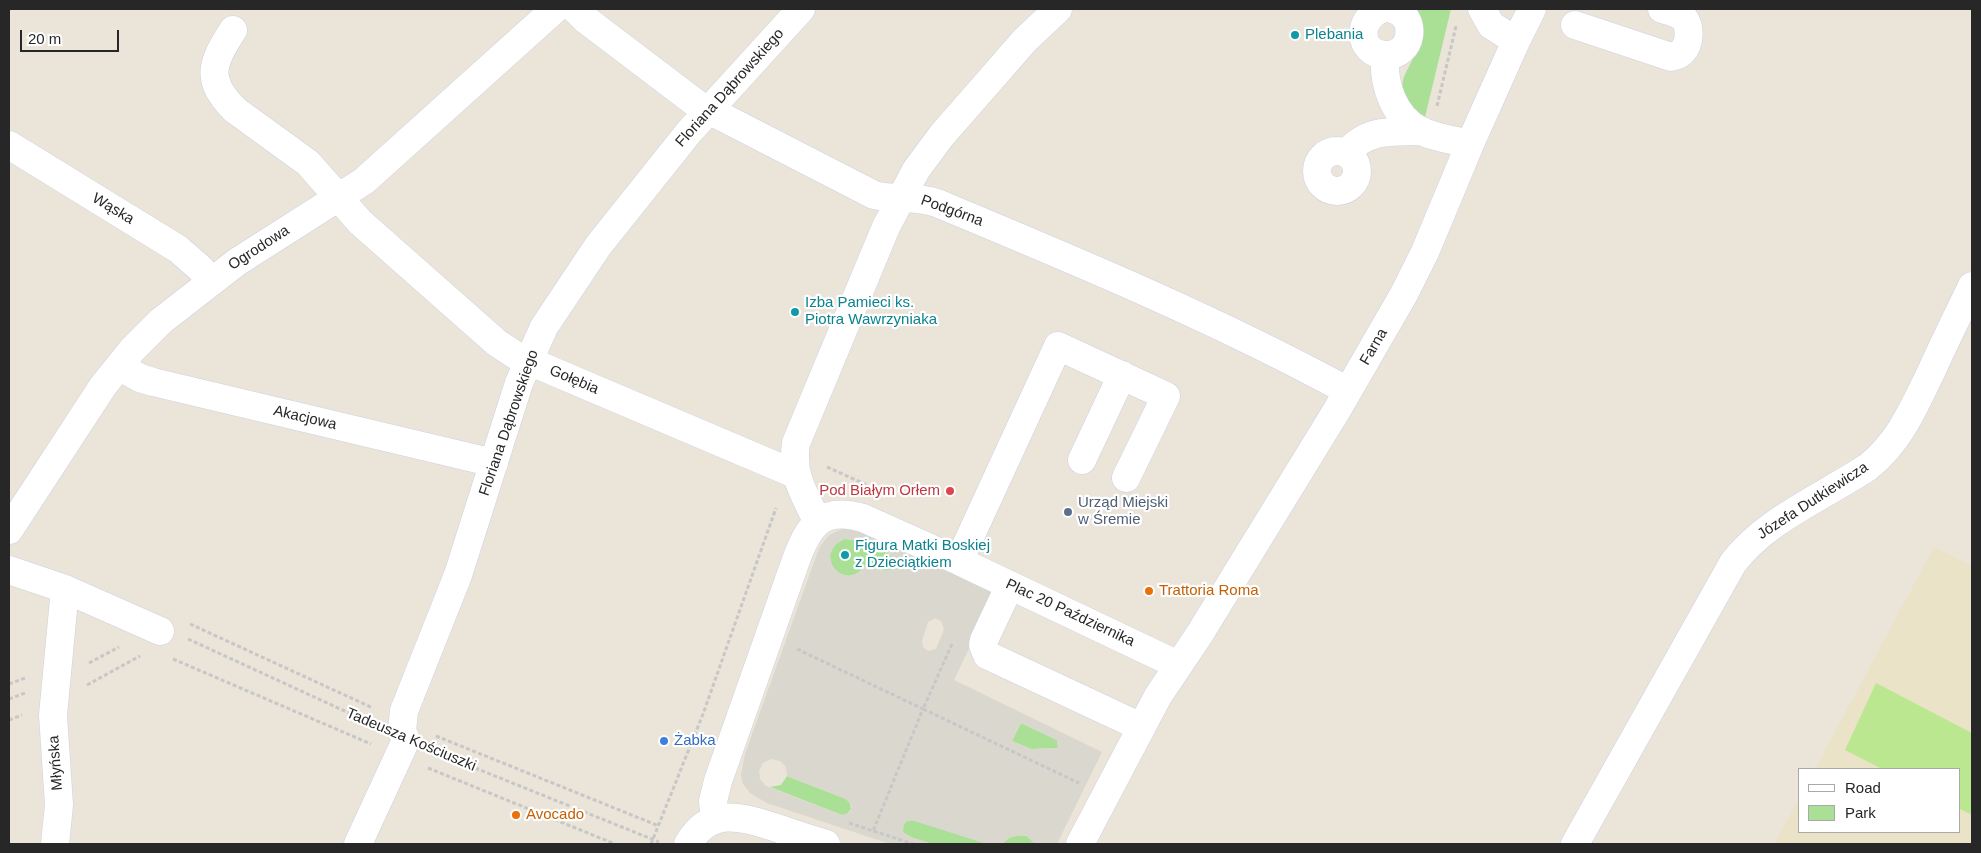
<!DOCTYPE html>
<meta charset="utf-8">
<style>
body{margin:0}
#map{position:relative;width:1981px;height:853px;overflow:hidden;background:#eae4d9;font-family:Helvetica,sans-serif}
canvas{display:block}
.frame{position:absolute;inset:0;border:10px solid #272727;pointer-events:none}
.legend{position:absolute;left:1798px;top:768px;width:162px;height:65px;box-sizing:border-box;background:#fff;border:1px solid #a9a9a9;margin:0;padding:6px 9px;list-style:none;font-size:15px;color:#272727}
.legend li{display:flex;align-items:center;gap:10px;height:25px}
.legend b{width:25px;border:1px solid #a9a9a9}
.scale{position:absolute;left:20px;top:30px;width:99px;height:22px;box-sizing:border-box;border:2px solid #272727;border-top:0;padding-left:6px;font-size:15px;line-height:18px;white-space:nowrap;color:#272727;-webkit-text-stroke:4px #fff;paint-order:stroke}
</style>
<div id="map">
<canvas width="1981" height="853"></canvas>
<div class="frame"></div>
<ul class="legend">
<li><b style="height:6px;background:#fff"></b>Road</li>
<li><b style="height:14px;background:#a9e096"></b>Park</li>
</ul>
<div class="scale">20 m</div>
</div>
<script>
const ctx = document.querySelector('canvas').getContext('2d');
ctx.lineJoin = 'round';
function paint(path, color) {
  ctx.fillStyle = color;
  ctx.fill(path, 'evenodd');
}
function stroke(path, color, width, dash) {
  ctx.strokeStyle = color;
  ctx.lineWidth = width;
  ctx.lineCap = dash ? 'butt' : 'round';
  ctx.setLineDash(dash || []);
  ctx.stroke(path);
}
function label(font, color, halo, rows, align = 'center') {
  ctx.font = font + ' Helvetica,sans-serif';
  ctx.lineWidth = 4.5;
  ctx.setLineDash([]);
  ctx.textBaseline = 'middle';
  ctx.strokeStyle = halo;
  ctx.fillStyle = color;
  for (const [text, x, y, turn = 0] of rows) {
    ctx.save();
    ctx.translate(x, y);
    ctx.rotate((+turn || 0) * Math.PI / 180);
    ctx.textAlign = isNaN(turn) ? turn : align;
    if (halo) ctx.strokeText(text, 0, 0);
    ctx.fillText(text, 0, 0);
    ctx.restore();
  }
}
const education = new Path2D(`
 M 1934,547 L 1972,566 L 1972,844 L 1774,844 L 1800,797 L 1800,832 L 1960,832 L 1960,769 L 1815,769 Z`);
const green = new Path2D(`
 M 1412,9 L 1451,9 L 1425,117 C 1417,114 1413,110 1408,102 C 1393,78 1413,69 1416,48 C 1418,38 1413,19 1412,9 Z
 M 844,539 C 857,539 892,548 895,562 L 892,569 L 886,571 L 866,564 C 846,596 810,554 844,539 Z
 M 1021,723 L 1057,740 L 1058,748 L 1031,749 L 1012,741 Z
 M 787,776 L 846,799 L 850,803 L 851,809 L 847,814 L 842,815 L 770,787 L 781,785 Z
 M 915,820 L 987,844 C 960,844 926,850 903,832 L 903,826 L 906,821 Z
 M 1015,835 L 1027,836 L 1035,844 L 1002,844 L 1009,838 Z`);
const pitch = new Path2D(`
 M 1876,683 L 1972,733 L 1972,815 L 1960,809 L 1960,769 L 1882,769 L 1845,750 Z`);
const plaza = new Path2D(`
 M 850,528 L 858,529 L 996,591 L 954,680 L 1102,752 L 1057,844 L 1035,844 L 1027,836 L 1021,835 L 1009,838 L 1002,844 L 987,844 L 911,820 L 904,823 L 903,832 L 908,836 L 933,844 L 890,844 L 767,803 L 750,793 L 743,784 L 741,775 L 745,754 L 818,551 L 821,545 L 829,535 L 842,529 ZM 844,539 L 862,541 L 890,553 L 895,562 L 892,569 L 886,571 L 866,564 L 860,572 L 850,576 L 840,574 L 832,566 L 830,554 L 835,545 ZM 935,618 L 941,621 L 944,629 L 936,649 L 928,651 L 923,647 L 922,641 L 928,622 ZM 1021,723 L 1057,740 L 1058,748 L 1031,749 L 1012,741 ZM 771,759 L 780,761 L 786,767 L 787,776 L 846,799 L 852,806 L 850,812 L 842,815 L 766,786 L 760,779 L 759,771 L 763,763 Z`);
const path = new Path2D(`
 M 1437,106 L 1456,26
 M 827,467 L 867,485
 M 190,624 L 373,708
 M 188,639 L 373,724
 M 952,644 L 923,709 L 1079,783
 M 797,649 L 923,709 L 873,831
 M 173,659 L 371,744
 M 89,663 L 119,647
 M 9,684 L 25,678
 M 87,685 L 140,656
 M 9,699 L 25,693
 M 9,720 L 22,715
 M 436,736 L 659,826
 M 433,751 L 659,842
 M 428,768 L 615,844
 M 849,823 L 913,844
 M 651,844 L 703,714 L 776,508`);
const minor = new Path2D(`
 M 575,9 L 585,19 L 697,104 L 874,195 C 895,200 916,196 937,203 C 1076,261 1216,319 1348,391
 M 1381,9 C 1357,19 1357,53 1385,55 C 1413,57 1419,16 1392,9
 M 1482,9 L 1491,25 L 1516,41
 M 1575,25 L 1671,57 C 1675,56 1679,55 1682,52 C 1691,43 1691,23 1681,16 C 1675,12 1668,11 1662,9
 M 233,30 C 212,63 204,79 235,110 L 308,163 L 360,222 L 497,343 L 517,356 L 795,474
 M 1385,55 C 1383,84 1393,117 1421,131 C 1436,138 1454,140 1470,144
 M 9,145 L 178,249 L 201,269 L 210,282
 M1317 171a20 20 0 1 1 40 0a20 20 0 1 1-40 0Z
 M 1347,153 C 1367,128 1393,132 1422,131
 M 119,366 L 140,378 L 153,382 L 494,463
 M 1082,460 L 1122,375
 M 817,521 C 804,493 791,476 796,443 L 886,227 L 916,170 L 942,135 L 984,87 L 1025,40 L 1058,9
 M 9,530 L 103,386 L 132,350 L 161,321 L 237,262 L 364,181 L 555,9
 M 959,561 L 1058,346 L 1166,396 L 1126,478
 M 9,570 L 65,589 L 160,631
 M 1010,585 L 984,640 L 983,645 L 987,655 L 1141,727
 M 715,819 L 713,801 L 718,781 L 796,560 C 809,525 822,506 863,518 L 959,561 L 1178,665
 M 55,844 L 59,805 L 53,715 L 65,589
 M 358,844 L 406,740 L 402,731 L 404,711 L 458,575 L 519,383 L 544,327 L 598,246 L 689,132 L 801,9
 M 688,844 C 710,807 739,816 774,827 C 791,833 809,839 826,844
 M 1080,844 L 1158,696 L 1199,635 L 1337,410 L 1404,294 L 1425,252 L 1470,144 L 1516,41 L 1532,9
 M 1575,844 L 1733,563 C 1764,521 1824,496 1868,467 C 1900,441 1913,409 1931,372 C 1944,343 1958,315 1972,286`);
const markers = [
 [1295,35,5,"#0f9aa8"],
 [795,312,5,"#0f9aa8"],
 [950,491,5,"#e0444e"],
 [1068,512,5,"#5c6f8a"],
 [845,555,5,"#0f9aa8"],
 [1149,591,5,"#e8710a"],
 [664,741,5,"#3f7fe0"],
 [516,815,5,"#e8710a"]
];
const cultureNames = [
 ["Plebania",1305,35],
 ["Izba Pamieci ks.",805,303],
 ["Piotra Wawrzyniaka",805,320],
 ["Figura Matki Boskiej",855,546],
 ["z Dzieciątkiem",855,563]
];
const streetNames = [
 ["Floriana Dąbrowskiego",730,88,-48],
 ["Wąska",113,209,31],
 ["Podgórna",952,211,20],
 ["Ogrodowa",259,248,-33],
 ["Farna",1374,347,-60],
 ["Gołębia",574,380,23],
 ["Akacjowa",305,418,13],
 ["Floriana Dąbrowskiego",509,423,-71],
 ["Józefa Dutkiewicza",1813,501,-33],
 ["Plac 20 Października",1070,613,25],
 ["Tadeusza Kościuszki",411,740,23],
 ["Młyńska",56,763,-94]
];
const healthNames = [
 ["Pod Białym Orłem",940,491]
];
const serviceNames = [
 ["Urząd Miejski",1078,503],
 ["w Śremie",1078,520]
];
const foodNames = [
 ["Trattoria Roma",1159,591],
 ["Avocado",526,815]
];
const shopNames = [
 ["Żabka",674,741]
];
paint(education, '#ebe3c8');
paint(green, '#a9e096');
paint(pitch, '#bce791');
paint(plaza, '#dad7cf');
stroke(minor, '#ced0e0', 29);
stroke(path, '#c7c7c7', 3, [4, 2.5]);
stroke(minor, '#fff', 28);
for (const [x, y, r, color] of markers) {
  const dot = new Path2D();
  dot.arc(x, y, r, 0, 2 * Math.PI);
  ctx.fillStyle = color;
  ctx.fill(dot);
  stroke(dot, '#fff', 2);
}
label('15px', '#0d838f', '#fff', cultureNames, 'left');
label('15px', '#272727', '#fff', streetNames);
label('15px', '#be3a42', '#fff', healthNames, 'right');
label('15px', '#4e5e75', '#fff', serviceNames, 'left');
label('15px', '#c56008', '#fff', foodNames, 'left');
label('15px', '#366cbe', '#fff', shopNames, 'left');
</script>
